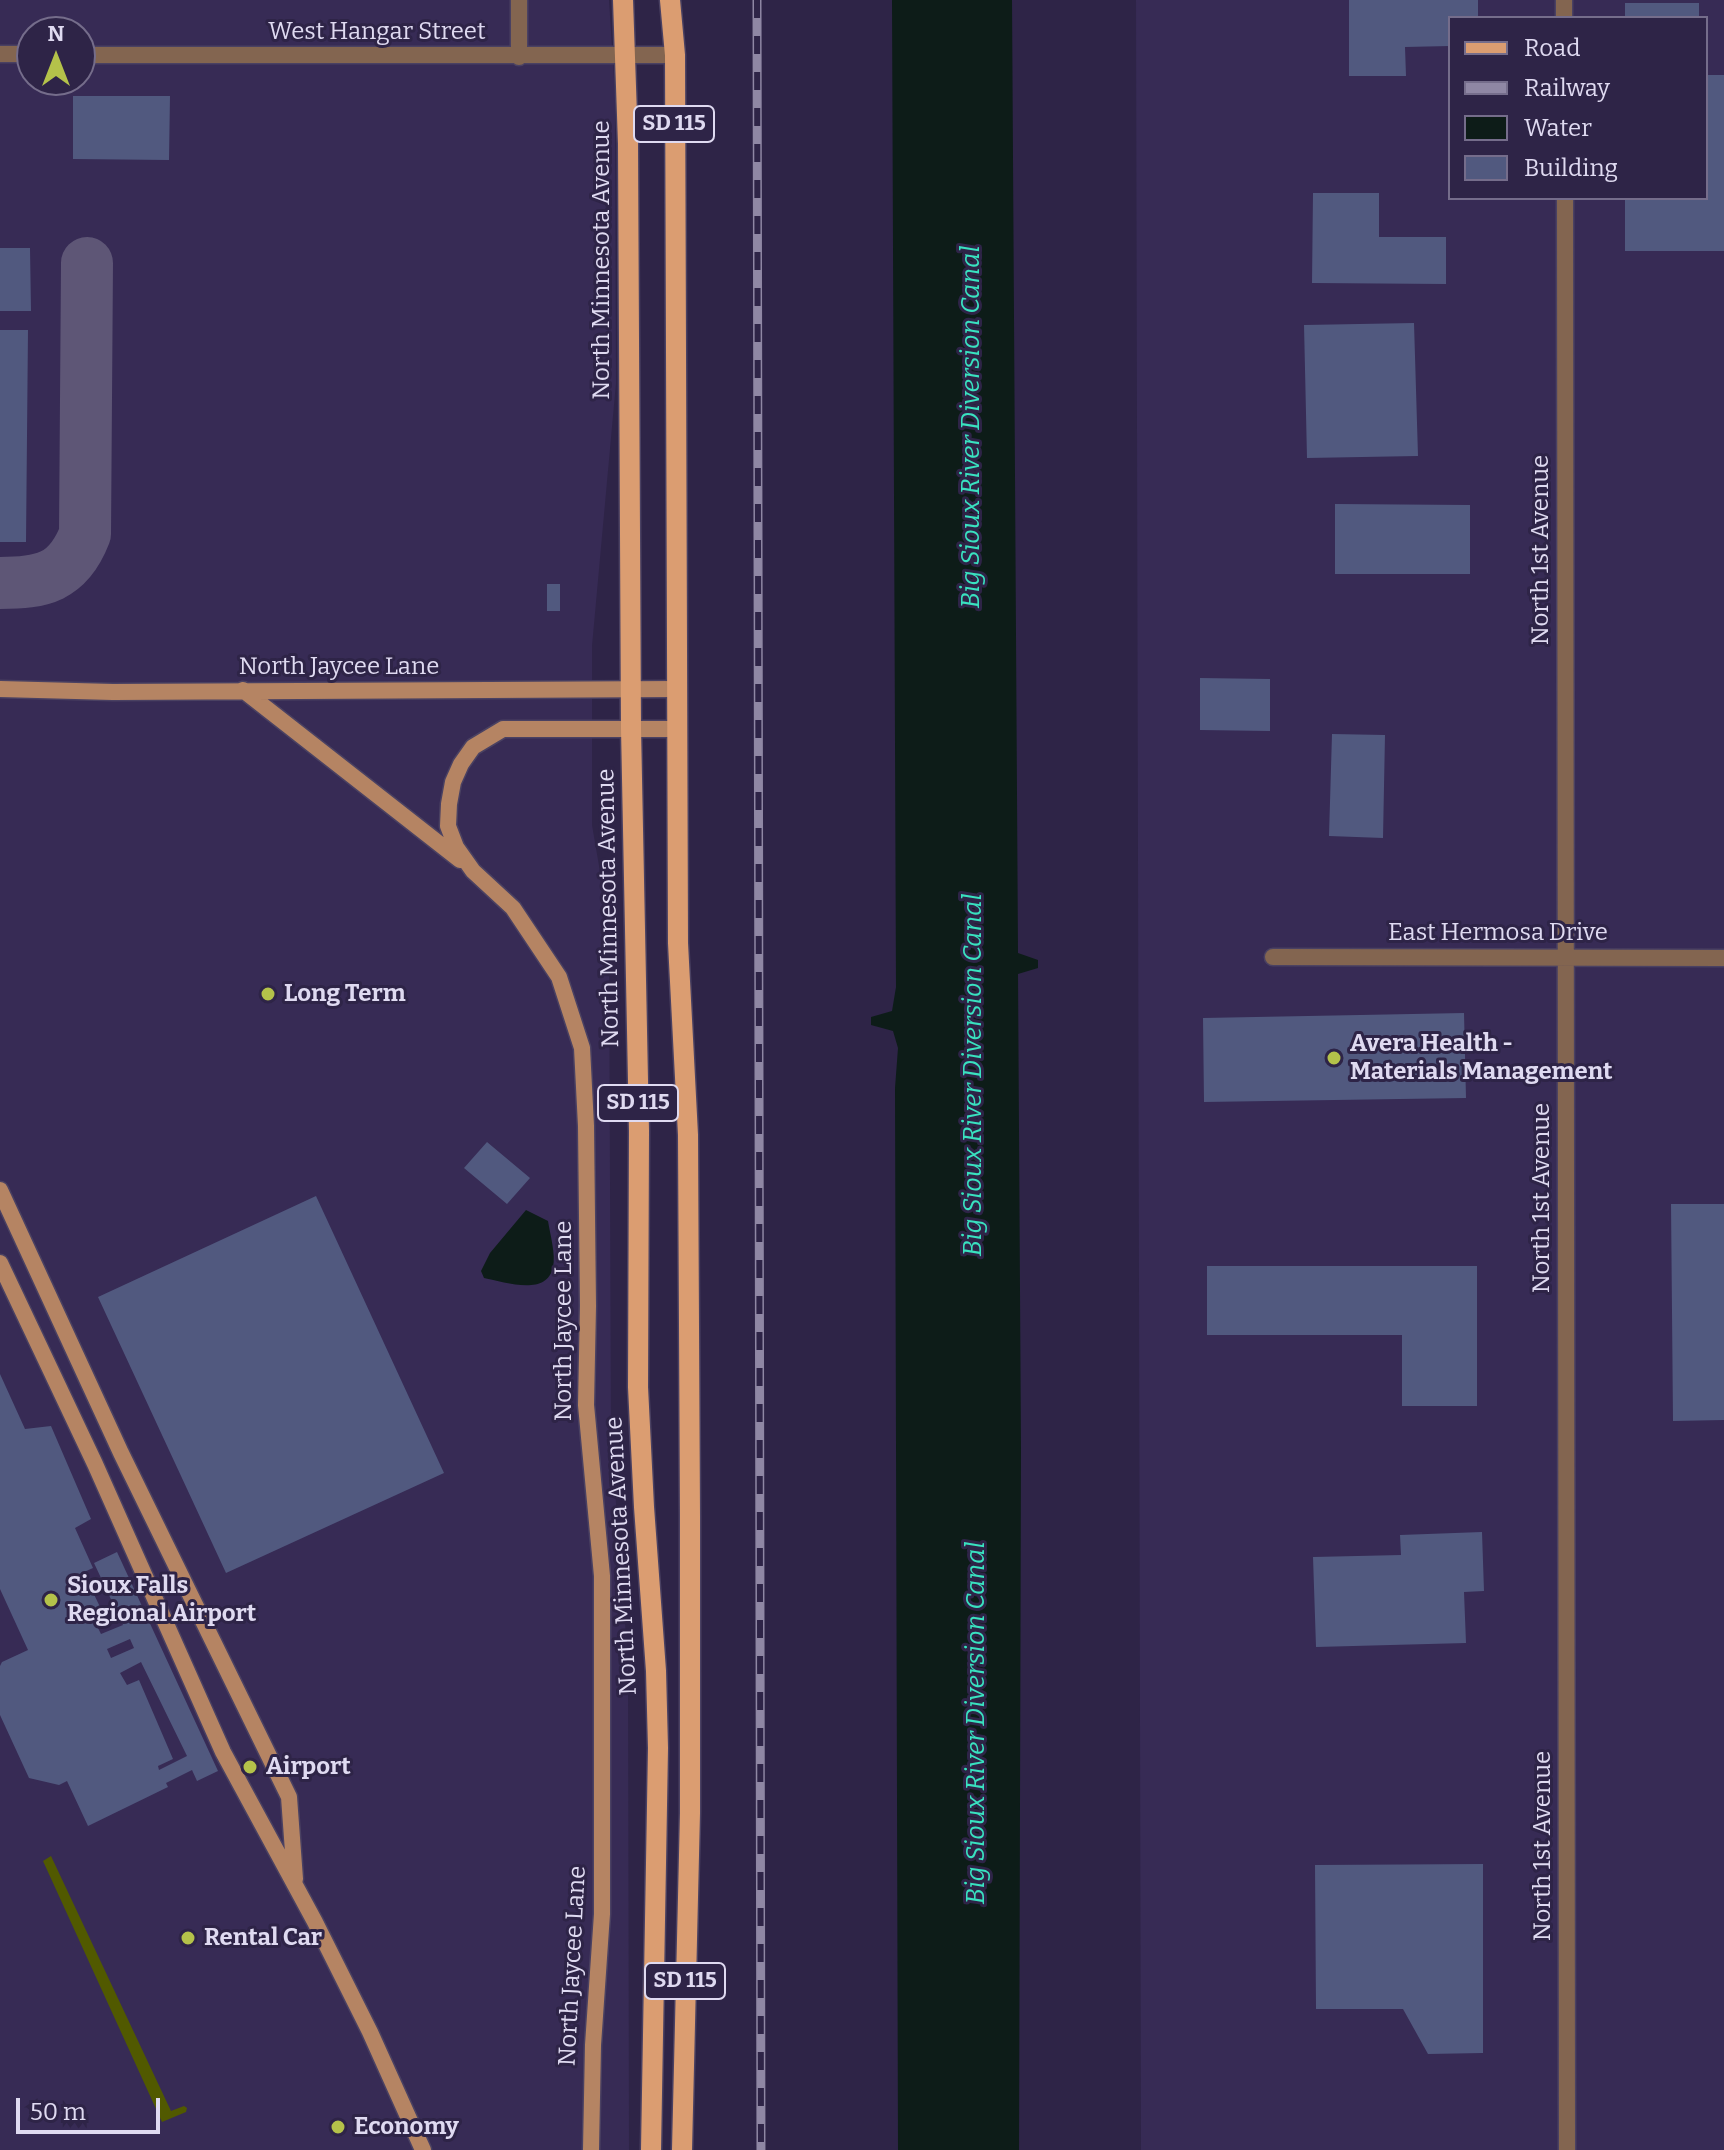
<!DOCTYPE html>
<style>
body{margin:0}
#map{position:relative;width:1724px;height:2150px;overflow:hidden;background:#2e2447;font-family:Bitter,serif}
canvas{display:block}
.legend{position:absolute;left:1448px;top:16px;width:260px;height:184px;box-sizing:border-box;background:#2e2447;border:2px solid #756d8b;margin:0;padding:10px 14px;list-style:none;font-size:24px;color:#dfdaf1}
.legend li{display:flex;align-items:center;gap:16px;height:40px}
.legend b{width:40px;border:2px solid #756d8b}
.north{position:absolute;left:16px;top:16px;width:80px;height:80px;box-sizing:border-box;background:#2e2447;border:2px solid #756d8b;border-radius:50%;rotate:0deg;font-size:22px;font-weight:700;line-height:32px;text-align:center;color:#dfdaf1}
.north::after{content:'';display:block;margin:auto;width:28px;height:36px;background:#b4c24a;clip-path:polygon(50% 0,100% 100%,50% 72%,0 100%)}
.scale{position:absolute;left:16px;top:2098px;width:144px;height:36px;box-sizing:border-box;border:4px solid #dfdaf1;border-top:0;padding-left:10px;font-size:24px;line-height:28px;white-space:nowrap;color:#dfdaf1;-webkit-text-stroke:6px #2e2447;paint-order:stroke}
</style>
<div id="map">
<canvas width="1724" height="2150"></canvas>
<ul class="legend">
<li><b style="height:10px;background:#db9d71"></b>Road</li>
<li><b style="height:10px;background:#8f87a4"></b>Railway</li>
<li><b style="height:22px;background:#0d1c18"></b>Water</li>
<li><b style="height:22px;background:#51597f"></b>Building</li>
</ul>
<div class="north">N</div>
<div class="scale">50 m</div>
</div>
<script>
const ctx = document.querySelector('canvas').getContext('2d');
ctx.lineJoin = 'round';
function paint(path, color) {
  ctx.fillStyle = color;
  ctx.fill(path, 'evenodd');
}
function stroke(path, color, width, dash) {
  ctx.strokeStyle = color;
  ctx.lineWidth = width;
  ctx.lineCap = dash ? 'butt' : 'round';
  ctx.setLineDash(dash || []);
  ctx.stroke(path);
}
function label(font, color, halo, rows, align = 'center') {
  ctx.font = font + ' Bitter,serif';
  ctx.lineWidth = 6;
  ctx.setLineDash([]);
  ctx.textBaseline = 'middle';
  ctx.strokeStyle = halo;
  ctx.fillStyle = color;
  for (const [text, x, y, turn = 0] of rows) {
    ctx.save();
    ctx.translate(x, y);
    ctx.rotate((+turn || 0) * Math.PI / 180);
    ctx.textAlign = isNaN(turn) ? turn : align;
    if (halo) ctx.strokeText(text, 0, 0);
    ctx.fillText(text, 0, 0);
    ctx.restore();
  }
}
const built = new Path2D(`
 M 0,0 L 609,0 L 615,94 L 616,383 L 592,646 L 592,825 L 609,924 L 611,1437 L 628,1662 L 629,2150 L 0,2150 ZM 32,32 L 80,32 L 80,80 L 32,80 Z
 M 1136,0 L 1724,0 L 1724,2150 L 1141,2150 ZM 1450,18 L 1706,18 L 1706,198 L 1450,198 Z`);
const green = new Path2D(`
 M 51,1856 L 171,2111 L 184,2106 L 187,2108 L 186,2112 L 162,2122 L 43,1861 Z`);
const water = new Path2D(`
 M 892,0 L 1012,0 L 1018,953 L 1038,960 L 1038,968 L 1018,974 L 1021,1449 L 1019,2150 L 898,2150 L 895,1088 L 898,1048 L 893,1031 L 871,1025 L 871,1017 L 892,1011 L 896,987 Z
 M 526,1210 L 548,1221 C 550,1234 556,1255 553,1267 C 547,1297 505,1282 484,1278 L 481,1271 L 490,1253 Z`);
const taxiway = new Path2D(`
 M 0,583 C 42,583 68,578 85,534 L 87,263`);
const building = new Path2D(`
 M 1349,0 L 1478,0 L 1478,18 L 1450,18 L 1450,46 L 1405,47 L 1406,76 L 1349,76 Z
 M 1625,3 L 1699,3 L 1699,18 L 1625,18 Z
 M 1706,75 L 1724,75 L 1724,251 L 1625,251 L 1625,198 L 1706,198 Z
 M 73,96 L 170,96 L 169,160 L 73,159 Z
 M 1313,193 L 1379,193 L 1379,237 L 1446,237 L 1446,284 L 1312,283 Z
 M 0,248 L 30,248 L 31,311 L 0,311 Z
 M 1414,323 L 1418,456 L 1307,458 L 1304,325 Z
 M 0,330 L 28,330 L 26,542 L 0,542 Z
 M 1335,504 L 1470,505 L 1470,574 L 1335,574 Z
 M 547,584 L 560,584 L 560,611 L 547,611 Z
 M 1200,678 L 1270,679 L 1270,731 L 1200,730 Z
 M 1332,734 L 1385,735 L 1383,838 L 1329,836 Z
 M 1464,1013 L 1466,1098 L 1204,1102 L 1203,1018 Z
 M 487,1142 L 530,1178 L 507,1204 L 464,1168 Z
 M 316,1196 L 444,1473 L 226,1573 L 98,1297 Z
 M 1671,1204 L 1724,1204 L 1724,1420 L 1673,1421 Z
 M 1207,1266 L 1477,1266 L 1477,1406 L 1402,1406 L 1402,1335 L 1207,1335 Z
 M 0,1374 L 25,1429 L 51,1426 L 91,1519 L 75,1528 L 93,1568 L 75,1576 L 81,1590 L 90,1586 L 101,1609 L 91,1614 L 101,1634 L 123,1625 L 94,1563 L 117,1552 L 218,1771 L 197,1781 L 192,1770 L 166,1783 L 168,1787 L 88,1826 L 67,1781 L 59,1785 L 29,1778 L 0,1715 L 0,1666 L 2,1662 L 28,1650 L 0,1589 ZM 130,1639 L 134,1648 L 111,1658 L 107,1649 ZM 141,1662 L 187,1756 L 159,1770 L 158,1766 L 173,1759 L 139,1680 L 127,1685 L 120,1673 Z
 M 1482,1532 L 1484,1591 L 1464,1592 L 1466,1643 L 1316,1647 L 1313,1557 L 1401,1555 L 1400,1535 Z
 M 1483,1864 L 1483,2053 L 1428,2054 L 1403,2009 L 1316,2009 L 1315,1865 Z`);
const minor = new Path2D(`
 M 1564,0 L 1564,18
 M 0,54 L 32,54
 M 80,55 L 675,55
 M 519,57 L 519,0
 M 1565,198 L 1567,2150
 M 1273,957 L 1724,958`);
const secondary = new Path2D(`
 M 0,689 L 113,692 L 677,689
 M 243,690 L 460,860
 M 0,1190 L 121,1453 L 289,1797 L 295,1879
 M 0,1263 L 95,1464 L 223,1752 L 315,1922 L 370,2032 L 423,2150
 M 591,2150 L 593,2045 L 602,1914 L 602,1576 L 586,1405 L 588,1306 L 586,1126 L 582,1048 L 559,977 L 513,908 L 473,871 L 456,847 L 448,826 L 449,804 L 453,782 L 461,764 L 473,747 L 503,729 L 678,729`);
const primary = new Path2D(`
 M 623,0 L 628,144 L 631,728 L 639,1131 L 638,1387 L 644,1507 L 656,1671 L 658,1748 L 651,2150
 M 670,0 L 675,55 L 678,943 L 688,1135 L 690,1516 L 690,1813 L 682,2150`);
const rail = new Path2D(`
 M 757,0 L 761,2150`);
const markers = [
 [268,994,8,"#b4c24a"],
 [1334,1058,8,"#b4c24a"],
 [51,1600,8,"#b4c24a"],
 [250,1767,8,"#b4c24a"],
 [188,1938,8,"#b4c24a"],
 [338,2127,8,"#b4c24a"]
];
const shields = [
 [674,124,80],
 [638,1103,80],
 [685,1981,80]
];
const shieldNames = [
 ["SD 115",674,124],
 ["SD 115",638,1103],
 ["SD 115",685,1981]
];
const streetNames = [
 ["West Hangar Street",377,32],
 ["North Minnesota Avenue",602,260,-90],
 ["North 1st Avenue",1541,550,-90],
 ["North Jaycee Lane",339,667],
 ["North Minnesota Avenue",609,908,-91],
 ["East Hermosa Drive",1498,933],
 ["North 1st Avenue",1542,1198,-90],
 ["North Jaycee Lane",564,1321,-90],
 ["North Minnesota Avenue",622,1556,-93],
 ["North 1st Avenue",1543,1846,-90],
 ["North Jaycee Lane",573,1966,-87]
];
const poiNames = [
 ["Long Term",284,994],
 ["Avera Health -",1350,1044],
 ["Materials Management",1350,1072],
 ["Sioux Falls",67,1586],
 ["Regional Airport",67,1614],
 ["Airport",266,1767],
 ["Rental Car",204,1938],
 ["Economy",354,2127]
];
const waterNames = [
 ["Big Sioux River Diversion Canal",972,427,-90],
 ["Big Sioux River Diversion Canal",974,1075,-90],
 ["Big Sioux River Diversion Canal",977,1723,-90]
];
paint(built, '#372b55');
paint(green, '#515900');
paint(water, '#0d1c18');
stroke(taxiway, '#5e5676', 52);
paint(building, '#51597f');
stroke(minor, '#4a4162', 19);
stroke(secondary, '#4a4162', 19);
stroke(primary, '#4a4162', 23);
stroke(minor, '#836550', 16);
stroke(secondary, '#b58463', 16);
stroke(primary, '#db9d71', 20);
stroke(rail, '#8f87a4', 9);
stroke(rail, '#2e2447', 6, [18]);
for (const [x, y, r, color] of markers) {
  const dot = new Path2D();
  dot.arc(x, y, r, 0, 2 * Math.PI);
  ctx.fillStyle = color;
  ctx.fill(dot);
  stroke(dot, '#2e2447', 3);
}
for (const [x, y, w] of shields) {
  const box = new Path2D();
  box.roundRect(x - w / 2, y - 18, w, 36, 6);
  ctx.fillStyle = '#2e2447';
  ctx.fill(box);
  stroke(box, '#dfdaf1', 2);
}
label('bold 22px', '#dfdaf1', null, shieldNames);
label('24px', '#dfdaf1', '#2e2447', streetNames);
label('bold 24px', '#dfdaf1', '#2e2447', poiNames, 'left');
label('italic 26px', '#39e2c0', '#2e2447', waterNames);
</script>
